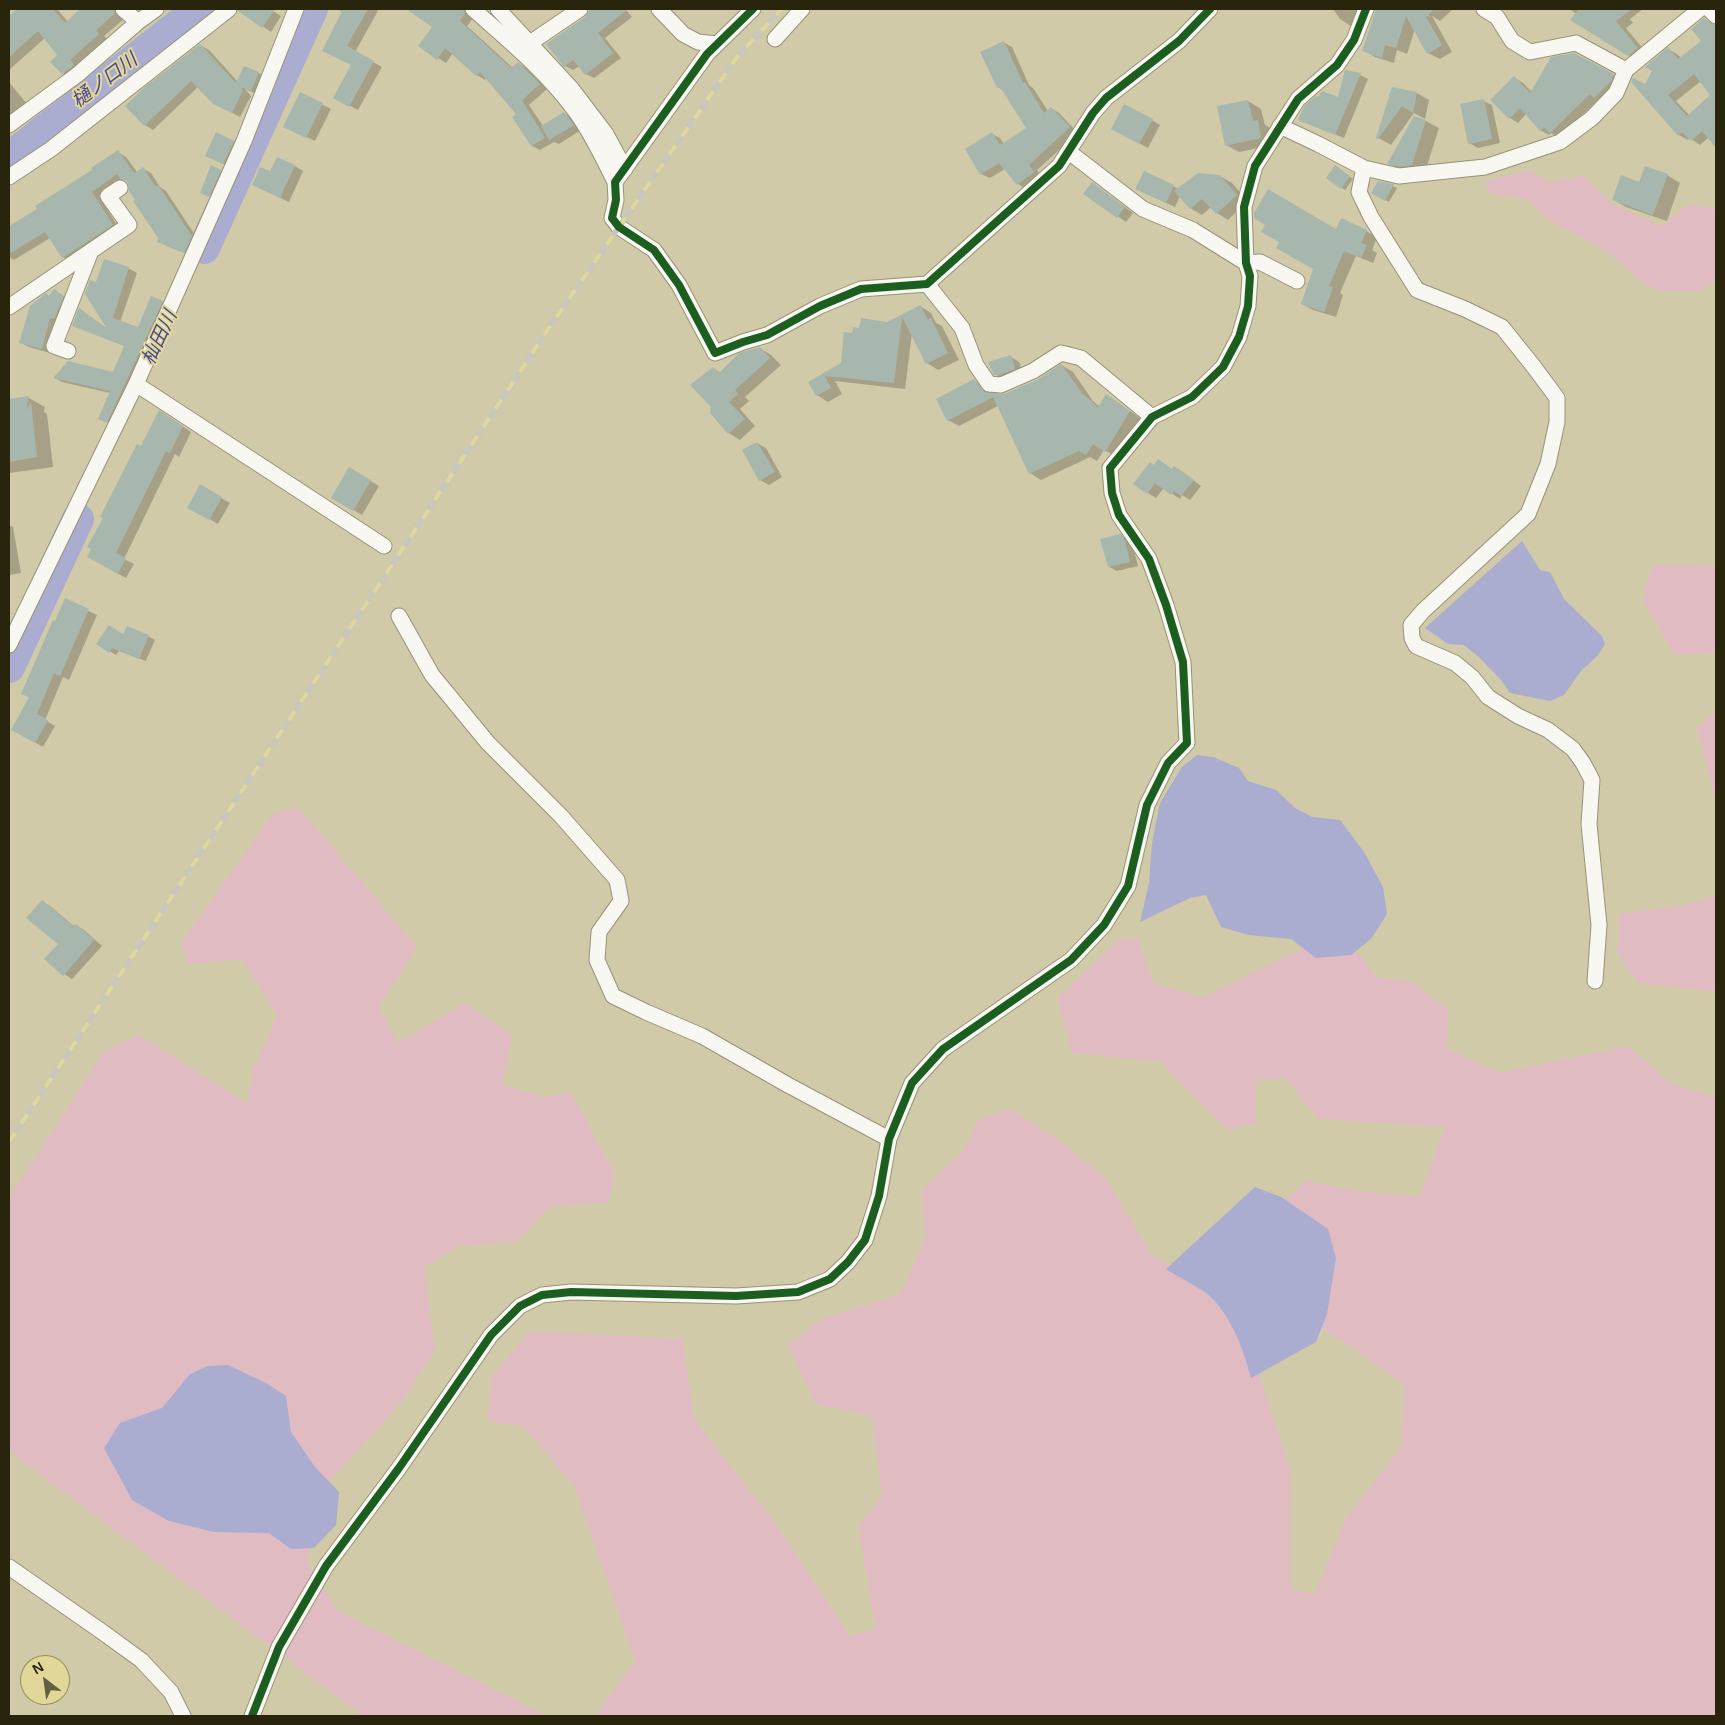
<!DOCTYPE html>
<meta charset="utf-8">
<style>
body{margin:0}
#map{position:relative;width:1725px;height:1725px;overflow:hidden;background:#d0caa8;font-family:Arial,sans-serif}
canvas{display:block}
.frame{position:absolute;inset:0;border:10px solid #29250c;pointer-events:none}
.north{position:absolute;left:20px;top:1655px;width:50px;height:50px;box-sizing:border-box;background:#e0d798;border:1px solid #979060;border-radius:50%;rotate:330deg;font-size:14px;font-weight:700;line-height:20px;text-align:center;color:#29250c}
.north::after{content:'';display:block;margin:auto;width:18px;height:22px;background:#635f43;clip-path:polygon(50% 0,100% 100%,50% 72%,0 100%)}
</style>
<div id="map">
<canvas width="1725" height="1725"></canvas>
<div class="frame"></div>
<div class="north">N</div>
</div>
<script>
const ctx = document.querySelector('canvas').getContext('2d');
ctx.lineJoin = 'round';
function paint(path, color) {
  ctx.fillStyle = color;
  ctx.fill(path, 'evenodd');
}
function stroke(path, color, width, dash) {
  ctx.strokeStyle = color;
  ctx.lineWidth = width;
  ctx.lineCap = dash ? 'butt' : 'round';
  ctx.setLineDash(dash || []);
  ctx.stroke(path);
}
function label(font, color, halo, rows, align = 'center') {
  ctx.font = font + ' Arial,"Noto Sans JP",sans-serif';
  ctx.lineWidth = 4;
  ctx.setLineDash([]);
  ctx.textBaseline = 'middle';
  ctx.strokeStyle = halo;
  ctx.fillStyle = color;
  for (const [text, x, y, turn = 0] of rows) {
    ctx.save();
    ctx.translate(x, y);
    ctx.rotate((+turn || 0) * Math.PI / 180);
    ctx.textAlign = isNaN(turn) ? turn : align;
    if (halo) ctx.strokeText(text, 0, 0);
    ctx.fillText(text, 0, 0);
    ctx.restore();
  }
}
const green = new Path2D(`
 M 1530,170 L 1549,182 L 1584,176 L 1611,203 L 1662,226 L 1687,205 L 1716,209 L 1716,283 L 1700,291 L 1663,291 L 1645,285 L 1605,250 L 1546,218 L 1527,199 L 1489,193 L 1486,181 Z
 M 1652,565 L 1716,566 L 1716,653 L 1675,655 L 1643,601 Z
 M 1716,712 L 1716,803 L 1697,728 Z
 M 298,807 L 417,947 L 379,1006 L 398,1043 L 465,1003 L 512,1035 L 502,1085 L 544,1097 L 572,1093 L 614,1173 L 609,1202 L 550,1207 L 517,1241 L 457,1247 L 424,1267 L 435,1351 L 402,1401 L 316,1497 L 308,1564 L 339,1612 L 547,1716 L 363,1716 L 9,1451 L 9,1198 L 104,1051 L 139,1035 L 248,1104 L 253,1070 L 277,1016 L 242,959 L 188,964 L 181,943 L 273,813 Z
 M 1716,895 L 1716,992 L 1638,983 L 1617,954 L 1620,914 L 1686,905 Z
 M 1138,938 L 1153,983 L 1204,997 L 1263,967 L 1310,945 L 1348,939 L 1376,977 L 1413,982 L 1449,1011 L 1446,1048 L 1498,1073 L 1628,1046 L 1672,1084 L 1716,1097 L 1716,1716 L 595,1716 L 635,1660 L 574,1486 L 523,1426 L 488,1422 L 491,1378 L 529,1331 L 683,1339 L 694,1419 L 777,1526 L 850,1636 L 876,1629 L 858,1526 L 882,1496 L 872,1416 L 815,1404 L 788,1344 L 822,1319 L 900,1294 L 925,1239 L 922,1189 L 962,1152 L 979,1119 L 1010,1109 L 1060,1141 L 1105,1178 L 1155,1259 L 1195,1271 L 1236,1302 L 1291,1473 L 1290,1590 L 1315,1594 L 1346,1517 L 1400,1449 L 1405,1386 L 1351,1346 L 1308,1321 L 1259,1226 L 1305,1181 L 1366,1192 L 1420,1196 L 1445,1127 L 1318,1119 L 1285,1078 L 1256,1080 L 1255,1124 L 1227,1129 L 1161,1062 L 1072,1053 L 1057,998 L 1118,940 Z`);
const water = new Path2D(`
 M 173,9 L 216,9 L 62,132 L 9,169 L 9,138 Z
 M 1522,541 L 1540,570 L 1550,572 L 1564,599 L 1602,636 L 1605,644 L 1598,655 L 1581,671 L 1564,695 L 1550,701 L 1510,693 L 1501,680 L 1480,658 L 1464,645 L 1448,644 L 1425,628 Z
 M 1197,755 L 1213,757 L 1239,768 L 1248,781 L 1276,790 L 1295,808 L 1312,817 L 1340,820 L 1364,852 L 1383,887 L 1387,914 L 1371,939 L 1351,955 L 1316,958 L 1291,939 L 1249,935 L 1221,927 L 1206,895 L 1190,898 L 1140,922 L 1149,883 L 1152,843 L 1160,803 L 1182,767 Z
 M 1255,1187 L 1281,1197 L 1328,1229 L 1336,1258 L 1327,1314 L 1316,1342 L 1251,1378 C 1244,1350 1232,1319 1212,1298 C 1205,1290 1176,1276 1166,1269 Z
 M 228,1365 L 266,1383 L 286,1396 L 291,1432 L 315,1467 L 339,1492 L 336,1525 L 314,1548 L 291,1549 L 269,1533 L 214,1532 L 169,1521 L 132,1500 L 104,1448 L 120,1423 L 162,1408 L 190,1374 L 208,1366 Z`);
const shadow = new Path2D(`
 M 25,9 L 57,9 L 68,22 L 82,9 L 125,9 L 124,19 L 104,36 L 108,40 L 72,79 L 63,73 L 59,55 L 45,38 L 9,70 L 9,18 L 18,10 L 21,12 Z
 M 241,9 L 270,9 L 281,16 L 271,32 L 240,11 Z
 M 341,9 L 379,9 L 355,52 L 382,67 L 358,110 L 335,98 L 353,65 L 332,55 L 343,12 L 340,11 Z
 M 414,9 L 464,9 L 472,14 L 473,18 L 467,26 L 513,68 L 518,63 L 526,68 L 547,89 L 529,105 L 543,126 L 564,113 L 572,118 L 581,130 L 559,144 L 554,142 L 540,150 L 532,146 L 518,115 L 486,78 L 485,80 L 477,75 L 453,53 L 446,63 L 438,58 L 434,26 L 412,12 Z
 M 590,9 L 625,9 L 632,17 L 605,38 L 621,58 L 594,78 L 586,74 L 580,66 L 573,70 L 565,66 L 586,18 L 590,13 Z
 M 1333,9 L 1371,9 L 1367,15 L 1351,26 L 1340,19 Z
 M 1377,9 L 1411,9 L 1430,17 L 1423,9 L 1453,9 L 1440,21 L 1432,16 L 1452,52 L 1440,59 L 1428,53 L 1415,29 L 1407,54 L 1397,50 L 1394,63 L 1375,57 L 1363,50 Z
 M 1570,9 L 1643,9 L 1630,19 L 1633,23 L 1626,28 L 1648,55 L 1640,62 L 1629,55 Z
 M 1704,19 L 1716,26 L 1716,146 L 1709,137 L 1700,145 L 1690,138 L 1688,140 L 1679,135 L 1646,85 L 1668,49 L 1677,54 L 1681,58 L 1703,41 ZM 1701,81 L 1712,95 L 1690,116 L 1676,101 Z
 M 1003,42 L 1012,47 L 1029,85 L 1033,88 L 1048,111 L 1051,108 L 1059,113 L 1078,133 L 1037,170 L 1042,177 L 1026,189 L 1018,184 L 1005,169 L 990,178 L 981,174 L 992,134 L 1000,138 L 1004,144 L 1028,129 L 1004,91 L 998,87 Z
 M 200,45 L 209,50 L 238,82 L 259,73 L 267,78 L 259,95 L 245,89 L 251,96 L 240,117 L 223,108 L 198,87 L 153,130 L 145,125 Z
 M 1574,54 L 1622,80 L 1603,102 L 1599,99 L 1559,137 L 1551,133 L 1549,135 L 1540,130 L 1526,114 L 1518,123 L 1510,118 L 1515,78 L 1523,83 L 1532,92 Z
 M 1360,75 L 1368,79 L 1344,138 L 1308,124 L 1339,99 Z
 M 9,82 L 28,105 L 9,118 Z
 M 1393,89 L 1417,93 L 1429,100 L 1425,119 L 1414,113 L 1391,145 L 1377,137 Z
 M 301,94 L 331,109 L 315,141 L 293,131 Z
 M 1248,101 L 1261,109 L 1265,125 L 1270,128 L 1274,145 L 1239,152 L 1226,145 Z
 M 1483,101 L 1492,105 L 1500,143 L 1478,148 L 1469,143 Z
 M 1415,117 L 1426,121 L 1439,128 L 1425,172 L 1402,171 L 1389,163 Z
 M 1152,120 L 1160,125 L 1148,148 L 1120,133 Z
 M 233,142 L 241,147 L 232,168 L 215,160 Z
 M 118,152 L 126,157 L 137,172 L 143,169 L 151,173 L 160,187 L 166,191 L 199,241 L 193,256 L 166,246 L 159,238 L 137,200 L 129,183 L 124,179 L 99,196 L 120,230 L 71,262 L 63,257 L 50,238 L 14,260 L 9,257 L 9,228 L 39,209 Z
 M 295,166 L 303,171 L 289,202 L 253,185 L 271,173 Z
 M 1339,169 L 1353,179 L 1345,190 L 1342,188 Z
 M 220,171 L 229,175 L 218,200 L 202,192 Z
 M 1144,172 L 1179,189 L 1220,176 L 1232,183 L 1248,201 L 1228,220 L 1217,213 L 1211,207 L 1202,215 L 1190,208 L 1180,196 L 1175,207 L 1136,189 Z
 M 1667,175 L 1680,183 L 1667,221 L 1626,207 L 1614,200 L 1640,183 Z
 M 1092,183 L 1133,213 L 1126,222 L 1085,194 Z
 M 1393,186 L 1397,188 L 1389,202 L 1372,193 Z
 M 1337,231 L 1366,231 L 1377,237 L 1372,250 L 1377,253 L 1373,263 L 1356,256 L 1340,293 L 1343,295 L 1336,317 L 1313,310 L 1302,304 Z
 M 128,268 L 137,273 L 120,322 L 138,329 L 162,302 L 170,307 L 115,426 L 106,421 L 110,393 L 62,382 L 55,378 L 114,373 L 125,346 L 73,325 L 80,309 L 109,330 L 97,284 Z
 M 55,290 L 71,302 L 59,321 L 50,353 L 29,347 L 21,343 Z
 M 920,306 L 931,313 L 936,323 L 942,326 L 959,360 L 938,370 L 927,363 L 912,333 L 905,389 L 835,381 L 842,394 L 828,402 L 817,395 L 809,382 L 842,364 L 853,334 L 861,329 L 887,323 Z
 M 760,348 L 771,355 L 781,365 L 745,397 L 749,401 L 740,409 L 755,426 L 740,440 L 729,433 L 713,368 L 721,373 Z
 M 1011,357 L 1019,362 L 1023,373 L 1004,379 L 995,374 Z
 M 1061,365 L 1073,372 L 1093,401 L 1100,407 L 1107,395 L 1140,418 L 1117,457 L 1104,450 L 1097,461 L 1090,457 L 1041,480 L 1030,473 L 998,406 L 959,426 L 948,420 L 974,381 L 986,387 L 991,394 L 1005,395 L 1037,381 Z
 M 29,398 L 45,407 L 44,412 L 47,414 L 53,467 L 9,473 L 9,400 Z
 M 168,417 L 191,432 L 179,457 L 175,454 L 124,559 L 134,564 L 126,578 L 88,557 Z
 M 757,443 L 766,448 L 782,477 L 769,485 L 760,480 Z
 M 1158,460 L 1173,470 L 1175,467 L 1183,472 L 1201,486 L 1190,500 L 1182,495 L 1180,499 L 1164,488 L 1156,498 L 1148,493 L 1154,466 Z
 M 350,469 L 379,486 L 362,515 L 332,497 Z
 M 200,486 L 230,503 L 218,524 L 189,507 Z
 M 9,525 L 13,527 L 21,573 L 9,575 Z
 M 1120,535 L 1129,540 L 1133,546 L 1138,566 L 1117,571 L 1109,567 Z
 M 65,600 L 97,615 L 69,680 L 63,677 L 45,720 L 55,726 L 43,747 L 12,729 L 30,698 L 23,694 Z
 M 148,636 L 155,640 L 146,661 L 119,651 L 116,655 L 98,644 Z
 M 42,902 L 50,906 L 75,927 L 76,925 L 84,930 L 102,946 L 72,979 L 64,974 L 59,944 Z`);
const river = new Path2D(`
 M 204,248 L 312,9
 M 9,667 L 78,519`);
const building = new Path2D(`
 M 17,9 L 53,9 L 65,23 L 80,9 L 114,9 L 115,13 L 96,30 L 99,34 L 70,60 L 74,65 L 62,74 L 50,62 L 57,55 L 38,31 L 9,57 L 9,16 Z
 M 238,9 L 275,9 L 262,28 L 238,11 Z
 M 343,9 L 368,9 L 347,46 L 374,61 L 349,107 L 333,98 L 351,65 L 322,51 Z
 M 406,9 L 464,9 L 465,13 L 460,21 L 511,68 L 518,62 L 540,84 L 522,100 L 545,138 L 531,146 L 512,117 L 516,114 L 480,72 L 476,76 L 445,48 L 437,60 L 418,46 L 432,27 Z
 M 590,9 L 628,9 L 598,33 L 613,53 L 585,75 L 573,60 L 564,67 L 546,44 L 585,17 Z
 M 1376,9 L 1434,9 L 1426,17 L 1442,45 L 1427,54 L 1406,16 L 1396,48 L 1385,45 L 1382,58 L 1362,51 Z
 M 1579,9 L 1632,9 L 1616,21 L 1638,48 L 1628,56 L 1570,20 Z
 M 1704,18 L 1710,23 L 1716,25 L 1716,148 L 1702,131 L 1691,141 L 1682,132 L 1678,136 L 1631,82 L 1633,78 L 1645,84 L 1652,71 L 1645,67 L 1668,47 L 1678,59 L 1701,41 L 1691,29 ZM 1694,74 L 1710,95 L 1687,116 L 1668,95 Z
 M 1004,41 L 1023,83 L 1025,82 L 1044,113 L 1051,107 L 1070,127 L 1029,165 L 1034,172 L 1017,185 L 999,163 L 980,175 L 965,149 L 992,132 L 1000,145 L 1026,128 L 1000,87 L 997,88 L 980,52 Z
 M 200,44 L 236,83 L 244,66 L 259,72 L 251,91 L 240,87 L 243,90 L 232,113 L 213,104 L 191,81 L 144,126 L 125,106 L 146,86 Z
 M 1574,53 L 1614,74 L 1611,81 L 1594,98 L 1590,94 L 1550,133 L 1544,127 L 1540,131 L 1520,108 L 1509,119 L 1490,100 L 1514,76 L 1530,93 L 1551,57 Z
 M 1345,70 L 1361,73 L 1335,135 L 1298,120 L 1305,105 L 1316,96 L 1318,97 L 1322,91 L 1338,97 Z
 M 1392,87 L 1417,92 L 1413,113 L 1402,106 L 1378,139 L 1376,138 Z
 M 300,92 L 323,103 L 306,138 L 283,127 Z
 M 1484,99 L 1492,139 L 1468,144 L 1460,104 Z
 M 1248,100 L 1253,121 L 1258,120 L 1261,138 L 1225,146 L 1217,106 Z
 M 1124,104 L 1153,119 L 1139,144 L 1111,129 Z
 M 564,112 L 574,125 L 549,140 L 541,126 Z
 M 1414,116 L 1426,120 L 1412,165 L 1400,167 L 1387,164 Z
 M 216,132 L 234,141 L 223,164 L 205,156 Z
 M 118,150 L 134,173 L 143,167 L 155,186 L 158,185 L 192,236 L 184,253 L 157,242 L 158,238 L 133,201 L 135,200 L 129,191 L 128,183 L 125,180 L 120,179 L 117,174 L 92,192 L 113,225 L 62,258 L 45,232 L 9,254 L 9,226 L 37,209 L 35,206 L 92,170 L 91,168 Z
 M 277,157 L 295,165 L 280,198 L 252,185 L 260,167 L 270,171 Z
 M 211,165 L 221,170 L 209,197 L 200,193 Z
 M 1335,165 L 1350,176 L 1341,189 L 1326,178 Z
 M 1645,166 L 1668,174 L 1653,215 L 1612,200 L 1621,175 L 1639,182 Z
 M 1144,171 L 1174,185 L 1166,203 L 1135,189 Z
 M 1198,173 L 1220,175 L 1237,195 L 1216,214 L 1202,199 L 1190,209 L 1174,191 Z
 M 1378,181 L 1394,184 L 1385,201 L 1371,193 Z
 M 1092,182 L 1125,207 L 1117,218 L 1083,194 Z
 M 1268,189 L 1336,229 L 1341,218 L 1367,230 L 1361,243 L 1367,245 L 1361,258 L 1344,251 L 1329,286 L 1333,287 L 1324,312 L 1301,304 L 1313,269 L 1276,248 L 1279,242 L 1261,232 L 1265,225 L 1254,218 L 1254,213 Z
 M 104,259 L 129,267 L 113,318 L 138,327 L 151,296 L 163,301 L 107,423 L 98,419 L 110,391 L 53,378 L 68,361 L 113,372 L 124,346 L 72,326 L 79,308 L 107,329 L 85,294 L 90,280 L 96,282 Z
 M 54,289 L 64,296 L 54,319 L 50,318 L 42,349 L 19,343 L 30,306 L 46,293 L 49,296 Z
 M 920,305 L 928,320 L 931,318 L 948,353 L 926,364 L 902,317 L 894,383 L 825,376 L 831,388 L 816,396 L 808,382 L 841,363 L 844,332 L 852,333 L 853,327 L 859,328 L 861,318 L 887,322 Z
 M 760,347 L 770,358 L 735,390 L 738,394 L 729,402 L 745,419 L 728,434 L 710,413 L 711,407 L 690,385 L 713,367 L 719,373 L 739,353 Z
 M 1011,355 L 1015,369 L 999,375 L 994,375 L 988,362 Z
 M 1061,364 L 1082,393 L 1098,407 L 1106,394 L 1130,411 L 1105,452 L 1093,444 L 1086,455 L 1079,451 L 1029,474 L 993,397 L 947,421 L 936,399 L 974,379 L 985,392 L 1004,394 L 1037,380 Z
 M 29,396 L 26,409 L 31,403 L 37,457 L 9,462 L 9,399 Z
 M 159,410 L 183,426 L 170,453 L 166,451 L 116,553 L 126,558 L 118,574 L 87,557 L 91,549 L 87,547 L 103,518 L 100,517 L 137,444 L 141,446 Z
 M 757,442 L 775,472 L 759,481 L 742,450 Z
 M 1158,459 L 1172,469 L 1174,466 L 1194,480 L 1181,496 L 1174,491 L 1171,495 L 1155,483 L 1147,494 L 1133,484 L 1150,462 L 1154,465 Z
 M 349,467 L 371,480 L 353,511 L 331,498 Z
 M 200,484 L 222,497 L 209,520 L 187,508 Z
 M 1121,534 L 1125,540 L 1130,562 L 1108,567 L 1100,539 Z
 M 65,598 L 89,609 L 60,676 L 54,673 L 37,714 L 48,720 L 35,743 L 11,730 L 29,697 L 21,694 L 53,620 L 55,621 Z
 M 109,625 L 123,634 L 127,626 L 149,635 L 139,659 L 112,648 L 109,653 L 96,644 Z
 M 42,900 L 73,926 L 76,924 L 94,940 L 63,976 L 44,959 L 58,944 L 26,918 Z`);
const street = new Path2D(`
 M 123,9 L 138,22
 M 473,9 C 509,41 548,73 576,112 C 592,134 603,158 615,182
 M 498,9 L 571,88 L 606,134 L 625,169
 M 659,9 L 683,34 L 698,42 L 717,44
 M 753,9 L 707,54 L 615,182 L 616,200 L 612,218 L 619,227 L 654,250 L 679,285 L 715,353 L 743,342 L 767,335 L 820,306 L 861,289 L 927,284 L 1059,166 L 1093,113 L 1106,98 L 1179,41 L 1210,9
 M 1484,9 L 1497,17 L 1512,41 L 1530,52 L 1576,43 L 1626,70
 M 1709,9 L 1716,16
 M 775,39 L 802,9
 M 530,43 L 580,9
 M 9,125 L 77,75 L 138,22 L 156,9
 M 1280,126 L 1318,144 L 1364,168 L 1399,176 L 1485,167 L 1560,142 L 1592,118 L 1616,93 L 1626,70 L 1700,9
 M 1069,152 L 1143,209 L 1193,230 L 1246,263 L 1260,262 L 1297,281
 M 1364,168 L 1359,192 L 1371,217 L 1417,290 L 1465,309 L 1502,327 L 1534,367 L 1557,398 L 1557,422 L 1548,464 L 1528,514 L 1423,611 L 1411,625 L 1412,638 L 1416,646 L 1455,663 L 1472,677 L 1488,697 L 1518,716 L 1548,730 L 1573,749 L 1583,763 L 1592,780 L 1589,824 L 1599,925 L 1595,981
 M 9,177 L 51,149 L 229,9
 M 927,284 L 962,328 L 976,365 L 989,384 L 1001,385 L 1033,371 L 1061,353 L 1081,358 L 1152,417
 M 9,307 L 129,225 L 108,196 L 120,188
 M 68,351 L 54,346 L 91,251
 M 136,384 L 384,546
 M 399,616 L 432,675 L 488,743 L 561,816 L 617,880 L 621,901 L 599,932 L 597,960 L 613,996 L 646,1012 L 702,1036 L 788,1085 L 889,1139
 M 9,645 L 136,384 L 244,141 L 296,9
 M 9,1567 L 101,1631 L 141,1660 L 171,1692 L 183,1716
 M 252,1716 L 279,1647 L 326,1566 L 399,1468 L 491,1335 L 520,1306 L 542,1295 L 571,1292 L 736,1296 L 798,1292 L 830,1279 L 848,1262 L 865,1240 L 879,1196 L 889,1139 L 912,1083 L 943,1049 L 1071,960 L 1104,925 L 1128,886 L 1147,805 L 1168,763 L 1187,743 L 1183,662 L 1166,605 L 1149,559 L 1119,515 L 1112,493 L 1110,468 L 1152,417 L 1192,397 L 1223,367 L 1239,337 L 1248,306 L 1250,276 L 1246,263 L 1244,207 L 1255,166 L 1298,99 L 1337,65 L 1354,40 L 1366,9`);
const rail = new Path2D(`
 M 9,1142 L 555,319 L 737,57 L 782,9`);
const cycleway = new Path2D(`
 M 753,9 L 707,54 L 615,182 L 616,200 L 612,218 L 619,227 L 654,250 L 679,285 L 715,353 L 743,342 L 767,335 L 820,306 L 861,289 L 927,284 L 1059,166 L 1093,113 L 1106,98 L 1179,41 L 1210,9
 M 252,1716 L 279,1647 L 326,1566 L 399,1468 L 491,1335 L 520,1306 L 542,1295 L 571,1292 L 736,1296 L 798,1292 L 830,1279 L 848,1262 L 865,1240 L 879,1196 L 889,1139 L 912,1083 L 943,1049 L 1071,960 L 1104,925 L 1128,886 L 1147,805 L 1168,763 L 1187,743 L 1183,662 L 1166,605 L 1149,559 L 1119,515 L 1112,493 L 1110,468 L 1152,417 L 1192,397 L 1223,367 L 1239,337 L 1248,306 L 1250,276 L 1246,263 L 1244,207 L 1255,166 L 1298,99 L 1337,65 L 1354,40 L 1366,9`);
const waterNames = [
 ["樋ノ口川",105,81,-37],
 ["杣田川",160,338,-65]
];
paint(green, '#e0bcc2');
paint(water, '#aaacd0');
paint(shadow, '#0003');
stroke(river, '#aaacd0', 32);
paint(building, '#a8b7ad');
stroke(street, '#979378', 17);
stroke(street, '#f8f7f2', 15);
stroke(rail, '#c9c7bd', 5.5);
stroke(rail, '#e0d798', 4, [11]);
stroke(cycleway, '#1b5e20', 8);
label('italic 19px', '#464493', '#e0d798', waterNames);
</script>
